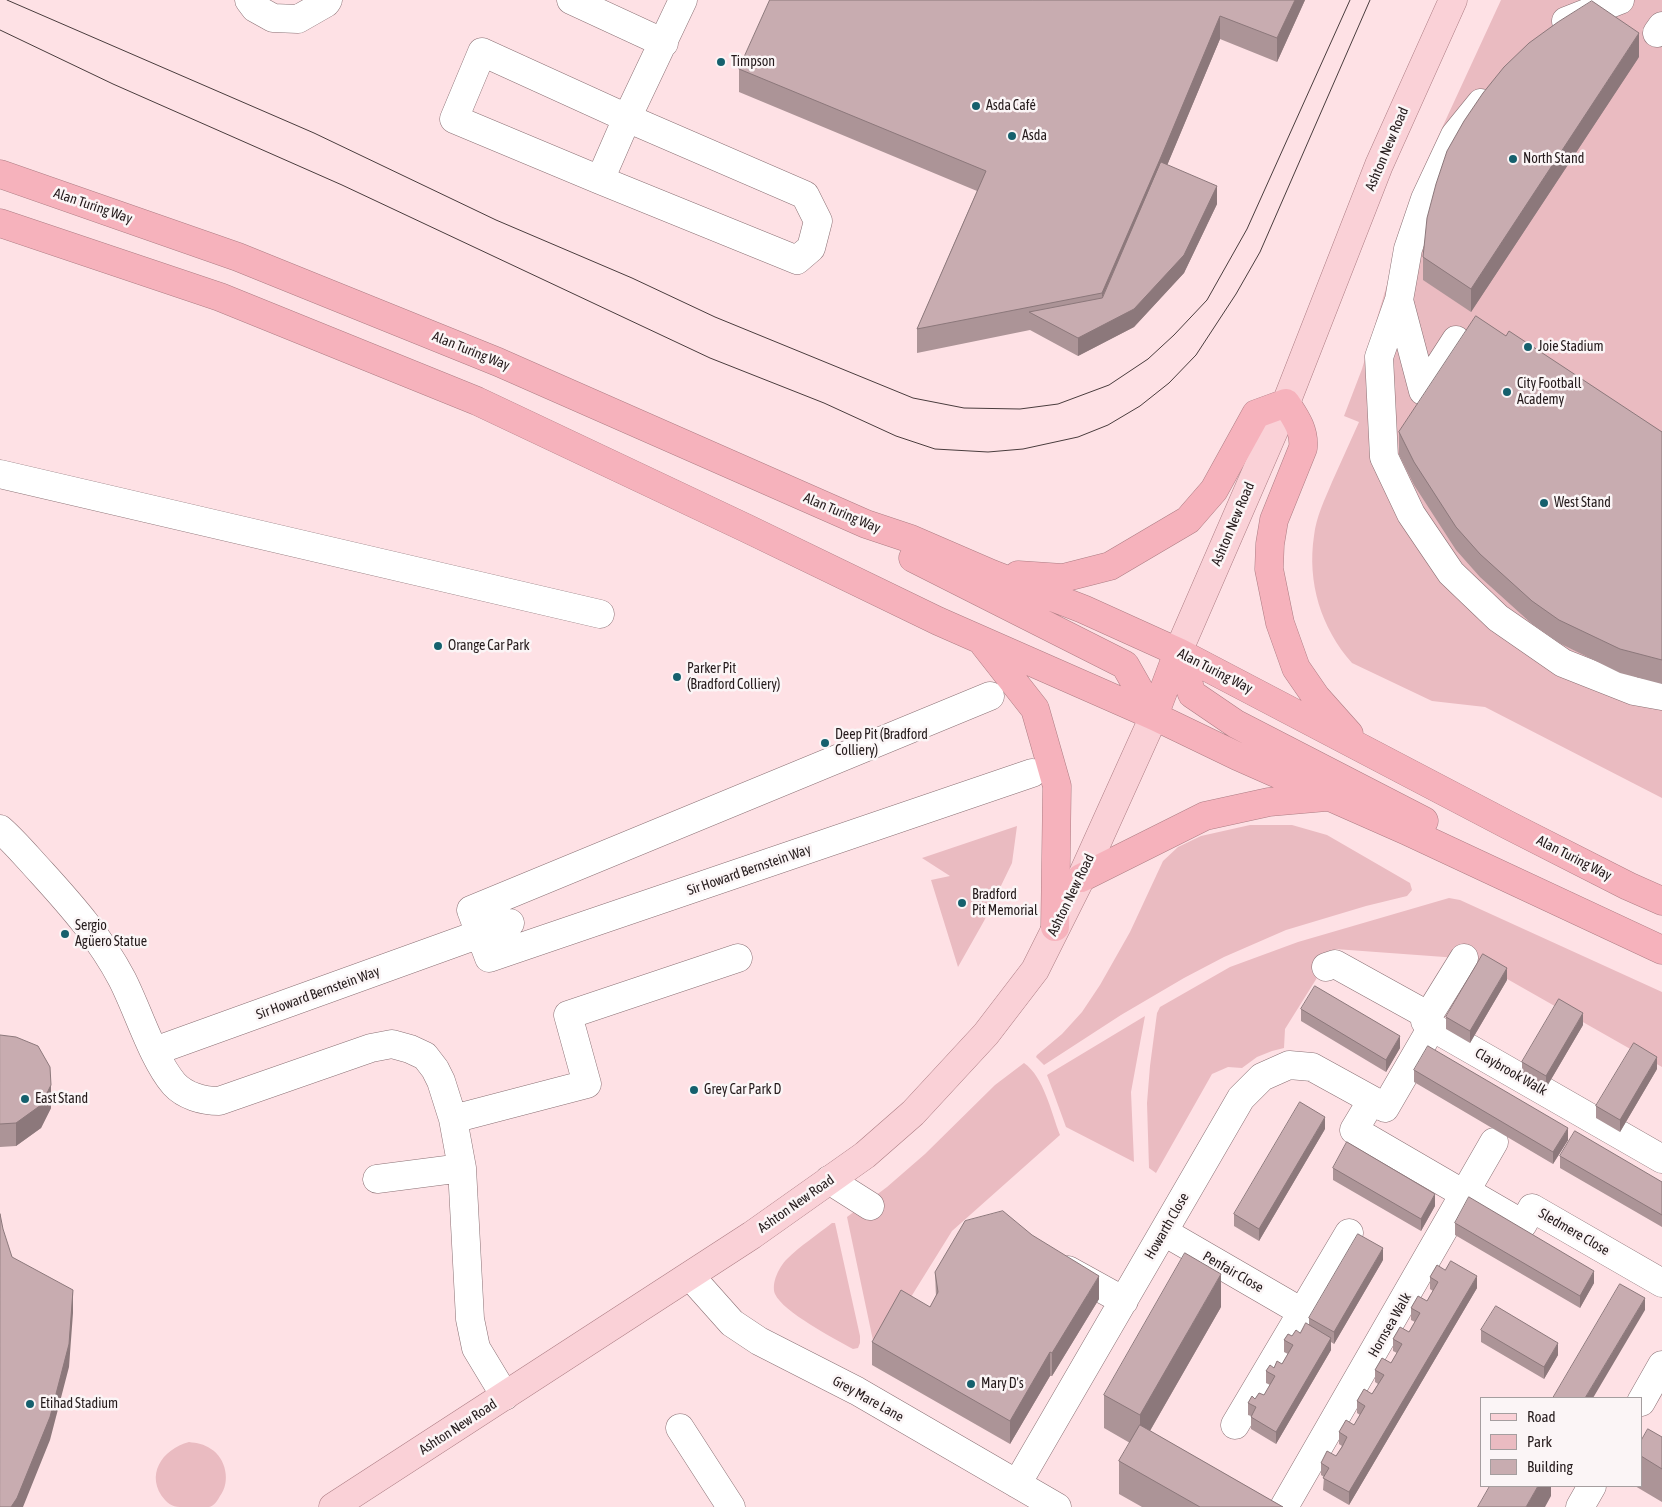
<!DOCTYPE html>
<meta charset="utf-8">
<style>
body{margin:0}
#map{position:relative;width:1662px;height:1507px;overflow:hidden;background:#fee1e5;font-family:"Asap Condensed",sans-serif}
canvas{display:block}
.legend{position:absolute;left:1480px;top:1397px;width:162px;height:90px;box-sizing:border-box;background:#fbf5f6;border:1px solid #a59e9f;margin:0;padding:6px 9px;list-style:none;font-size:15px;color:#251b1c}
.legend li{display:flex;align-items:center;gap:10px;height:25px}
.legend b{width:25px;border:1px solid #a59e9f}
</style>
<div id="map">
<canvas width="1662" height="1507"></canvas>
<ul class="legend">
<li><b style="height:6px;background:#fad1d7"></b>Road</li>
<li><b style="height:14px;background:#eabbc1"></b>Park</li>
<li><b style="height:14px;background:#c8acb0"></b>Building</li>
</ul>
</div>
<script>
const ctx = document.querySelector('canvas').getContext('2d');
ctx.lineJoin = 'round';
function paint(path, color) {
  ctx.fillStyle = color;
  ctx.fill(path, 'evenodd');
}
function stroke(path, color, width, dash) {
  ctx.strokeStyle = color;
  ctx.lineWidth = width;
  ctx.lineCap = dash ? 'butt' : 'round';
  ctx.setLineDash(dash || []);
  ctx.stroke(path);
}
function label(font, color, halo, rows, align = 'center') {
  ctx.font = font + ' "Asap Condensed",sans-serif';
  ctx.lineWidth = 5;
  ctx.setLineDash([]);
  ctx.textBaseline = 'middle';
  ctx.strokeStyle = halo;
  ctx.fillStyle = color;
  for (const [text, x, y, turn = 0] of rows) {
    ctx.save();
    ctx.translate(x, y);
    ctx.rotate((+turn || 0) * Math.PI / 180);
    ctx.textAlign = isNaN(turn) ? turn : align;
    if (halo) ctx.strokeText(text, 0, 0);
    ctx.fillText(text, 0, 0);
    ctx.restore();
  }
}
const green = new Path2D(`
 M 1501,0 L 1662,0 L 1662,798 L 1485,707 L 1432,701 L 1352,663 C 1321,628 1307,582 1314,536 C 1316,517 1325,499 1332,482 C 1341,462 1350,442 1359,422 L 1344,416 L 1362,369 L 1418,180 Z
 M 1250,825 L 1292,825 L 1327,835 L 1410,883 L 1412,890 L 1407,896 L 1366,906 L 1286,930 L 1224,957 L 1184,978 L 1121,1015 L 1044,1065 L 1036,1057 L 1037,1055 L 1062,1034 L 1082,1012 L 1100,985 L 1130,932 L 1163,861 L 1178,847 L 1201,836 Z
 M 1017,826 L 1012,863 L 984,921 L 958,967 L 931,880 L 950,876 L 922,858 Z
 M 1449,898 L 1460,900 L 1662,992 L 1662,1067 L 1472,959 L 1335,949 L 1285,1029 L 1284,1048 L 1272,1051 L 1257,1057 L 1242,1068 L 1228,1067 L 1212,1074 L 1156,1173 L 1149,1168 L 1147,1103 L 1150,1066 L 1157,1013 L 1160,1007 L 1230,967 L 1298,942 Z
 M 1145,1016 L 1131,1092 L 1134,1162 L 1066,1127 L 1047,1075 Z
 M 1024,1063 C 1044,1077 1051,1112 1060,1135 L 952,1231 L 901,1313 L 875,1350 L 847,1217 L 887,1187 L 925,1154 L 995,1085 Z
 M 832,1223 L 835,1223 L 860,1336 L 860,1343 L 858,1348 L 853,1349 C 835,1339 783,1312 775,1294 C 771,1283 779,1267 787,1259 C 800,1246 817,1235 832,1223 Z
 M 189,1442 C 197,1443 204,1444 211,1449 C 226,1458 231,1482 220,1496 C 218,1500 214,1506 209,1507 C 203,1507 193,1507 186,1507 C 177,1507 171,1507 165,1500 C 144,1476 162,1449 189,1442 Z`);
const minor = new Path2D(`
 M 249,0 L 255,8 L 273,18 L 298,19 L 326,3 L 328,0
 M 571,0 L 664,43
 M 1566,21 L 1620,0
 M 1657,33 L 1662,26
 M 482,52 L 627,118 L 805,195 L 818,221 L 811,248 L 797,260 L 600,180 L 454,119 Z
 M 1481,103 L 1455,135 L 1425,199 L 1408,249 L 1399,300 L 1379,357 L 1384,457 L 1411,514 L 1451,573 L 1498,618 L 1563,663 L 1634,691 L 1662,696
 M 600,180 L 627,118 L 683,0
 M 1399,300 L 1423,391 L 1456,340
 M 0,474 L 600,614
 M 990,696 L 471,910 L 489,958 L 1032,773
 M 0,829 C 15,842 28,858 42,873 C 72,906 101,939 122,979 C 138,1010 152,1058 174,1084 C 185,1096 203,1101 219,1101 L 371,1048 L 392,1044 L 410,1049 L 425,1056 L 435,1069 L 441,1081 L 453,1119 L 462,1168 L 470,1319 L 476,1348 L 505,1396
 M 1464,958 L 1425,1021 L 1432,1027 L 1662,1159
 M 1326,967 L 1335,964 L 1429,1016
 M 1432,1027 L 1385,1108 L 1372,1100 L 1354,1130 L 1464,1194
 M 155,1051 L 510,923
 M 453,1119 L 587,1084 L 568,1015 L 738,958
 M 377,1179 L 462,1168
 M 829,1180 L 870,1206
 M 1466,1191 L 1523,1224 L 1532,1208 L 1662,1283
 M 1164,1232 L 1302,1312
 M 1068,1270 L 1124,1301
 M 691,1277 L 732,1323 L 759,1341 L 857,1391 L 1057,1507
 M 1641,1402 L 1662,1365
 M 1235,1425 L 1349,1233
 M 680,1428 L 731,1507
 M 1017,1484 L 1241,1098 L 1262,1077 L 1289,1065 L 1312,1067 L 1372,1100
 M 1284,1507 L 1494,1142
 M 1580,1507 L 1592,1486`);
const major = new Path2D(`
 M 1178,652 L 1286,403 L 1379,165 L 1453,0
 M 333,1507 L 752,1235 L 865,1155 L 913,1113 L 986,1034 L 1035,970 L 1081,878 L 1154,716`);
const highway = new Path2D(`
 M 0,174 L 238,257 L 498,362 L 866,524 L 911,539 L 992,574 L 1083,609 L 1178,652 L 1508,825 L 1628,886 L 1662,901
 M 0,223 L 220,297 L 477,401 L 748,529 L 938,621 L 1154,716 L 1237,756 L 1407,831 L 1662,950
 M 913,558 L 1125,665 L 1154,716
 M 1018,575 L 1063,578 L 1110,566 L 1188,520 L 1214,490 L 1256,414 L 1286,403 C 1295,417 1305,430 1303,448 L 1274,520 L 1270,544 L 1269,569 L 1280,623 L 1296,668 L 1316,697 L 1349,734
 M 984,644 L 1035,709 L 1057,786 L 1055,927
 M 1178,652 L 1192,694 L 1236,724 L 1424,821
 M 1154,716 L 1178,652
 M 1081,878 L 1205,816 L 1269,802 L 1326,797`);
const tram = new Path2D(`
 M 7,0 L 314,133 L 496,220 L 632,278 L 715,317 L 913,398 L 964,408 L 1020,409 L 1058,404 L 1109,385 L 1148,359 L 1174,335 L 1207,300 L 1247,229 L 1350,0
 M 0,30 L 113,84 L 342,185 L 710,358 L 824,403 L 896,436 L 935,449 L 988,452 L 1023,449 L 1078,437 L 1108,425 L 1140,406 L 1169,383 L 1196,355 L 1236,294 L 1260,252 L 1370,0`);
const wall = new Path2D(`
 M 770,0 L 1305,0 L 1277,62 L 1220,39 L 1167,165 L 1217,204 L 1184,273 L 1134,327 L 1078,356 L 1030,330 L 917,353 L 917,329 L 977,191 L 739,92 L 739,69 Z
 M 1639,57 L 1471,312 L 1423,280 L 1423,257 Z
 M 1506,336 L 1662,432 L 1662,684 L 1620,673 L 1559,643 L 1532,624 L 1480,577 L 1456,550 L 1414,485 L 1399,455 L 1399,432 Z
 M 1507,980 L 1470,1043 L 1446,1029 L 1446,1017 Z
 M 1301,1009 L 1400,1048 L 1386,1072 L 1301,1021 Z
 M 1583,1025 L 1546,1088 L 1522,1074 L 1522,1062 Z
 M 0,1035 L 51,1108 L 41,1128 L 16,1146 L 0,1147 Z
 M 1657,1069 L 1620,1132 L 1596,1118 L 1596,1106 Z
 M 1414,1070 L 1568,1140 L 1553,1164 L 1414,1082 Z
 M 1325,1129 L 1259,1241 L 1234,1226 L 1234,1214 Z
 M 1560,1156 L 1662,1182 L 1662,1227 L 1560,1168 Z
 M 1333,1168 L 1435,1206 L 1421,1231 L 1333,1180 Z
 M 1455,1223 L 1594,1283 L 1580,1308 L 1455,1235 Z
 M 1383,1260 L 1334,1344 L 1331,1342 L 1331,1350 L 1276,1444 L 1251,1429 L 1251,1416 L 1248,1415 L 1248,1403 L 1264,1395 L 1270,1385 L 1266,1383 L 1266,1371 L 1282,1364 L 1288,1354 L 1284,1352 L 1284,1340 L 1300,1333 L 1309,1325 L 1309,1318 Z
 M 935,1272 L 1099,1299 L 1052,1376 L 1050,1376 L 1010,1444 L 872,1365 L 872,1342 L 930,1307 L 936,1297 Z
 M 1430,1277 L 1477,1288 L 1349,1505 L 1323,1490 L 1324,1477 L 1321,1475 L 1321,1463 L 1336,1456 L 1342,1446 L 1339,1444 L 1339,1432 L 1354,1425 L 1360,1415 L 1357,1413 L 1357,1401 L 1372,1394 L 1378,1384 L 1375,1382 L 1375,1370 L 1391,1363 L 1397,1353 L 1393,1351 L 1393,1339 L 1409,1332 L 1415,1322 L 1411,1320 L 1411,1308 L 1427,1301 L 1433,1291 L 1430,1289 Z
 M 1221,1307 L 1150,1431 L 1283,1507 L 1142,1507 L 1119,1494 L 1119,1461 L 1130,1443 L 1104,1428 L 1104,1395 Z
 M 1481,1330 L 1558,1355 L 1544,1379 L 1481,1342 Z
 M 1662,1437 L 1662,1502 L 1635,1486 L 1641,1486 L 1641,1441 Z`);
const shadedWall = new Path2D(`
 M 1295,0 L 1305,0 L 1277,62 L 1277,38 Z
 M 1220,16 L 1220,39 L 1161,180 L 1102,316 L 1102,293 Z
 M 1639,33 L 1639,57 L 1471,312 L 1471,289 Z
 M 1217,186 L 1217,204 L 1184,273 L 1134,327 L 1078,356 L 1078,338 Z
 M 1507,968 L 1507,980 L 1470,1043 L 1470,1031 Z
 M 1583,1013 L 1583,1025 L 1546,1088 L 1546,1076 Z
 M 1400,1036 L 1400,1048 L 1386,1072 L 1386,1060 Z
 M 1657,1057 L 1657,1069 L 1620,1132 L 1620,1120 Z
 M 51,1085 L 51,1108 L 41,1128 L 16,1146 L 16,1123 Z
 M 1325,1117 L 1325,1129 L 1259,1241 L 1259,1229 Z
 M 1568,1128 L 1568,1140 L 1553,1164 L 1553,1152 Z
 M 1435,1194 L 1435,1206 L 1421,1231 L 1421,1219 Z
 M 1383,1248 L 1383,1260 L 1334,1344 L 1334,1332 Z
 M 1594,1271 L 1594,1283 L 1580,1308 L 1580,1296 Z
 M 1221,1274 L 1221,1307 L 1140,1448 L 1140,1415 Z
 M 1099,1276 L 1099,1299 L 1052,1376 L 1052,1353 Z
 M 1477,1276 L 1477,1288 L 1349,1505 L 1349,1492 Z
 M 73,1290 L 73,1313 L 69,1367 L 50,1440 L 23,1507 L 11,1507 Z
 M 1645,1298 L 1645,1310 L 1593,1398 L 1585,1398 Z
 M 1331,1338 L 1331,1350 L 1276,1444 L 1276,1432 Z
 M 1558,1343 L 1558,1355 L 1544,1379 L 1544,1367 Z
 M 1050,1352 L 1050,1376 L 1010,1444 L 1010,1421 Z
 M 1538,1486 L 1551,1486 L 1551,1496 L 1545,1507 L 1526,1507 Z`);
const building = new Path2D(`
 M 770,0 L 1295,0 L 1277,38 L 1220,16 L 1161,157 L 1102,293 L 917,329 L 986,171 L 739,69 Z
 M 1592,1 L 1639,33 L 1471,289 L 1423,257 L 1427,218 L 1436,184 L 1447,151 L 1464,121 L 1483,93 L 1504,67 L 1529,43 L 1558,22 Z
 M 1161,162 L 1217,186 L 1184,255 L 1134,309 L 1078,338 L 1029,312 L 1102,298 Z
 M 1476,316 L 1506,336 L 1509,331 L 1662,432 L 1662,660 L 1620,649 L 1559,620 L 1532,601 L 1480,554 L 1456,527 L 1414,462 L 1399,432 Z
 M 1483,954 L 1507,968 L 1470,1031 L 1446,1017 Z
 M 1315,986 L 1400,1036 L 1386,1060 L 1301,1009 Z
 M 1559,999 L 1583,1013 L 1546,1076 L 1522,1062 Z
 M 0,1035 L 16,1037 L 38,1046 L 50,1067 L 51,1085 L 41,1105 L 16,1123 L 0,1124 Z
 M 1634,1043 L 1657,1057 L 1620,1120 L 1596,1106 Z
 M 1428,1046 L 1568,1128 L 1553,1152 L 1414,1070 Z
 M 1300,1102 L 1325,1117 L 1259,1229 L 1234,1214 Z
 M 1575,1131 L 1662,1182 L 1662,1215 L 1560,1156 Z
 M 1347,1142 L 1435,1194 L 1421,1219 L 1333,1168 Z
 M 1469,1197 L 1594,1271 L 1580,1296 L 1455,1223 Z
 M 1003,1211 L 1032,1235 L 1099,1276 L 1052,1353 L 1050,1352 L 1010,1421 L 872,1342 L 901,1290 L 930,1307 L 938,1292 L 935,1272 L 965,1221 Z
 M 0,1214 L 3,1229 L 12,1257 L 73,1290 L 69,1344 L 50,1417 L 17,1498 L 11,1507 L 0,1507 Z
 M 1358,1234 L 1383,1248 L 1334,1332 L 1309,1318 Z
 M 1185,1253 L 1221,1274 L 1140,1415 L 1104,1395 Z
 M 1451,1261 L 1477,1276 L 1349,1492 L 1323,1478 L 1329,1468 L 1321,1463 L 1327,1451 L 1336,1456 L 1342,1447 L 1347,1437 L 1339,1432 L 1346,1420 L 1354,1425 L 1365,1406 L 1357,1401 L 1364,1389 L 1372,1394 L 1384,1375 L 1375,1370 L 1382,1358 L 1391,1363 L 1402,1344 L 1393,1339 L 1400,1327 L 1409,1332 L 1420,1313 L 1411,1308 L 1418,1296 L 1427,1301 L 1438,1282 L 1430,1277 L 1437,1265 L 1445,1270 Z
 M 1620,1284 L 1645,1298 L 1585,1398 L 1553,1398 Z
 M 1496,1306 L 1558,1343 L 1544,1367 L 1481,1330 Z
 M 1306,1323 L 1331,1338 L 1276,1432 L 1251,1417 L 1256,1407 L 1248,1403 L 1252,1396 L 1255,1399 L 1259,1393 L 1264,1395 L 1275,1376 L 1266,1371 L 1270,1365 L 1274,1368 L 1277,1361 L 1282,1364 L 1293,1345 L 1284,1340 L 1288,1334 L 1292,1336 L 1296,1330 L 1300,1333 Z
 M 1140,1425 L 1283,1507 L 1200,1507 L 1119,1461 Z
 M 1648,1429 L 1662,1437 L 1662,1469 L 1641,1456 L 1641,1441 Z
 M 1490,1486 L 1538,1486 L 1526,1507 L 1478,1507 Z`);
const markers = [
 [721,62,5,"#15606d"],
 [976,106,5,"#15606d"],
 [1012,136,5,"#15606d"],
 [1513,159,5,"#15606d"],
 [1528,347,5,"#15606d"],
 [1507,392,5,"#15606d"],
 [1544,503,5,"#15606d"],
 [438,646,5,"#15606d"],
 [677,677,5,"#15606d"],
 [825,743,5,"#15606d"],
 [962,903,5,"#15606d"],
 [65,934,5,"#15606d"],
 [694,1090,5,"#15606d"],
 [25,1099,5,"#15606d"],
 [971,1384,5,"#15606d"],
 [30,1404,5,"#15606d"]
];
const poiNames = [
 ["Timpson",731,62],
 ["Asda Café",986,106],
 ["Asda",1022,136],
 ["North Stand",1523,159],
 ["Joie Stadium",1538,347],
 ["City Football",1517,384],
 ["Academy",1517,400],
 ["West Stand",1554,503],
 ["Orange Car Park",448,646],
 ["Parker Pit",687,669],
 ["(Bradford Colliery)",687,685],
 ["Deep Pit (Bradford",835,735],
 ["Colliery)",835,751],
 ["Bradford",972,895],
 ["Pit Memorial",972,911],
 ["Sergio",75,926],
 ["Agüero Statue",75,942],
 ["Grey Car Park D",704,1090],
 ["East Stand",35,1099],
 ["Mary D's",981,1384],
 ["Etihad Stadium",40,1404]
];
const streetNames = [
 ["Ashton New Road",1387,149,-67],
 ["Alan Turing Way",93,206,19],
 ["Alan Turing Way",471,351,22],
 ["Alan Turing Way",842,513,23],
 ["Ashton New Road",1233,524,-67],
 ["Alan Turing Way",1215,671,27],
 ["Alan Turing Way",1574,858,27],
 ["Sir Howard Bernstein Way",749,870,-19],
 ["Ashton New Road",1071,895,-64],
 ["Sir Howard Bernstein Way",318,993,-20],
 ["Claybrook Walk",1511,1072,30],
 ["Ashton New Road",796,1204,-35],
 ["Howarth Close",1167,1226,-60],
 ["Sledmere Close",1574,1232,30],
 ["Penfair Close",1233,1272,30],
 ["Hornsea Walk",1390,1325,-60],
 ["Grey Mare Lane",868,1399,29],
 ["Ashton New Road",458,1427,-33]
];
paint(green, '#eabbc1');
stroke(minor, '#8a7074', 29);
stroke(major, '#ad7d84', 29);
stroke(highway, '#ad7d84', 29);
stroke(minor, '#fff', 28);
stroke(major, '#fad1d7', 28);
stroke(highway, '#f6b2bc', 28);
stroke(tram, '#493c3d', 1);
paint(wall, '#ac9497');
paint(shadedWall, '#8c787b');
paint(building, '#c8acb0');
stroke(building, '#8c787b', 1);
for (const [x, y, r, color] of markers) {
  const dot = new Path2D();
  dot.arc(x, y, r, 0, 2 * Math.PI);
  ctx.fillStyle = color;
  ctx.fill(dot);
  stroke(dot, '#fbf5f6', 2);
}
label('14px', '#251b1c', '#fbf5f6', poiNames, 'left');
label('14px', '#251b1c', '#fbf5f6', streetNames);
</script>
